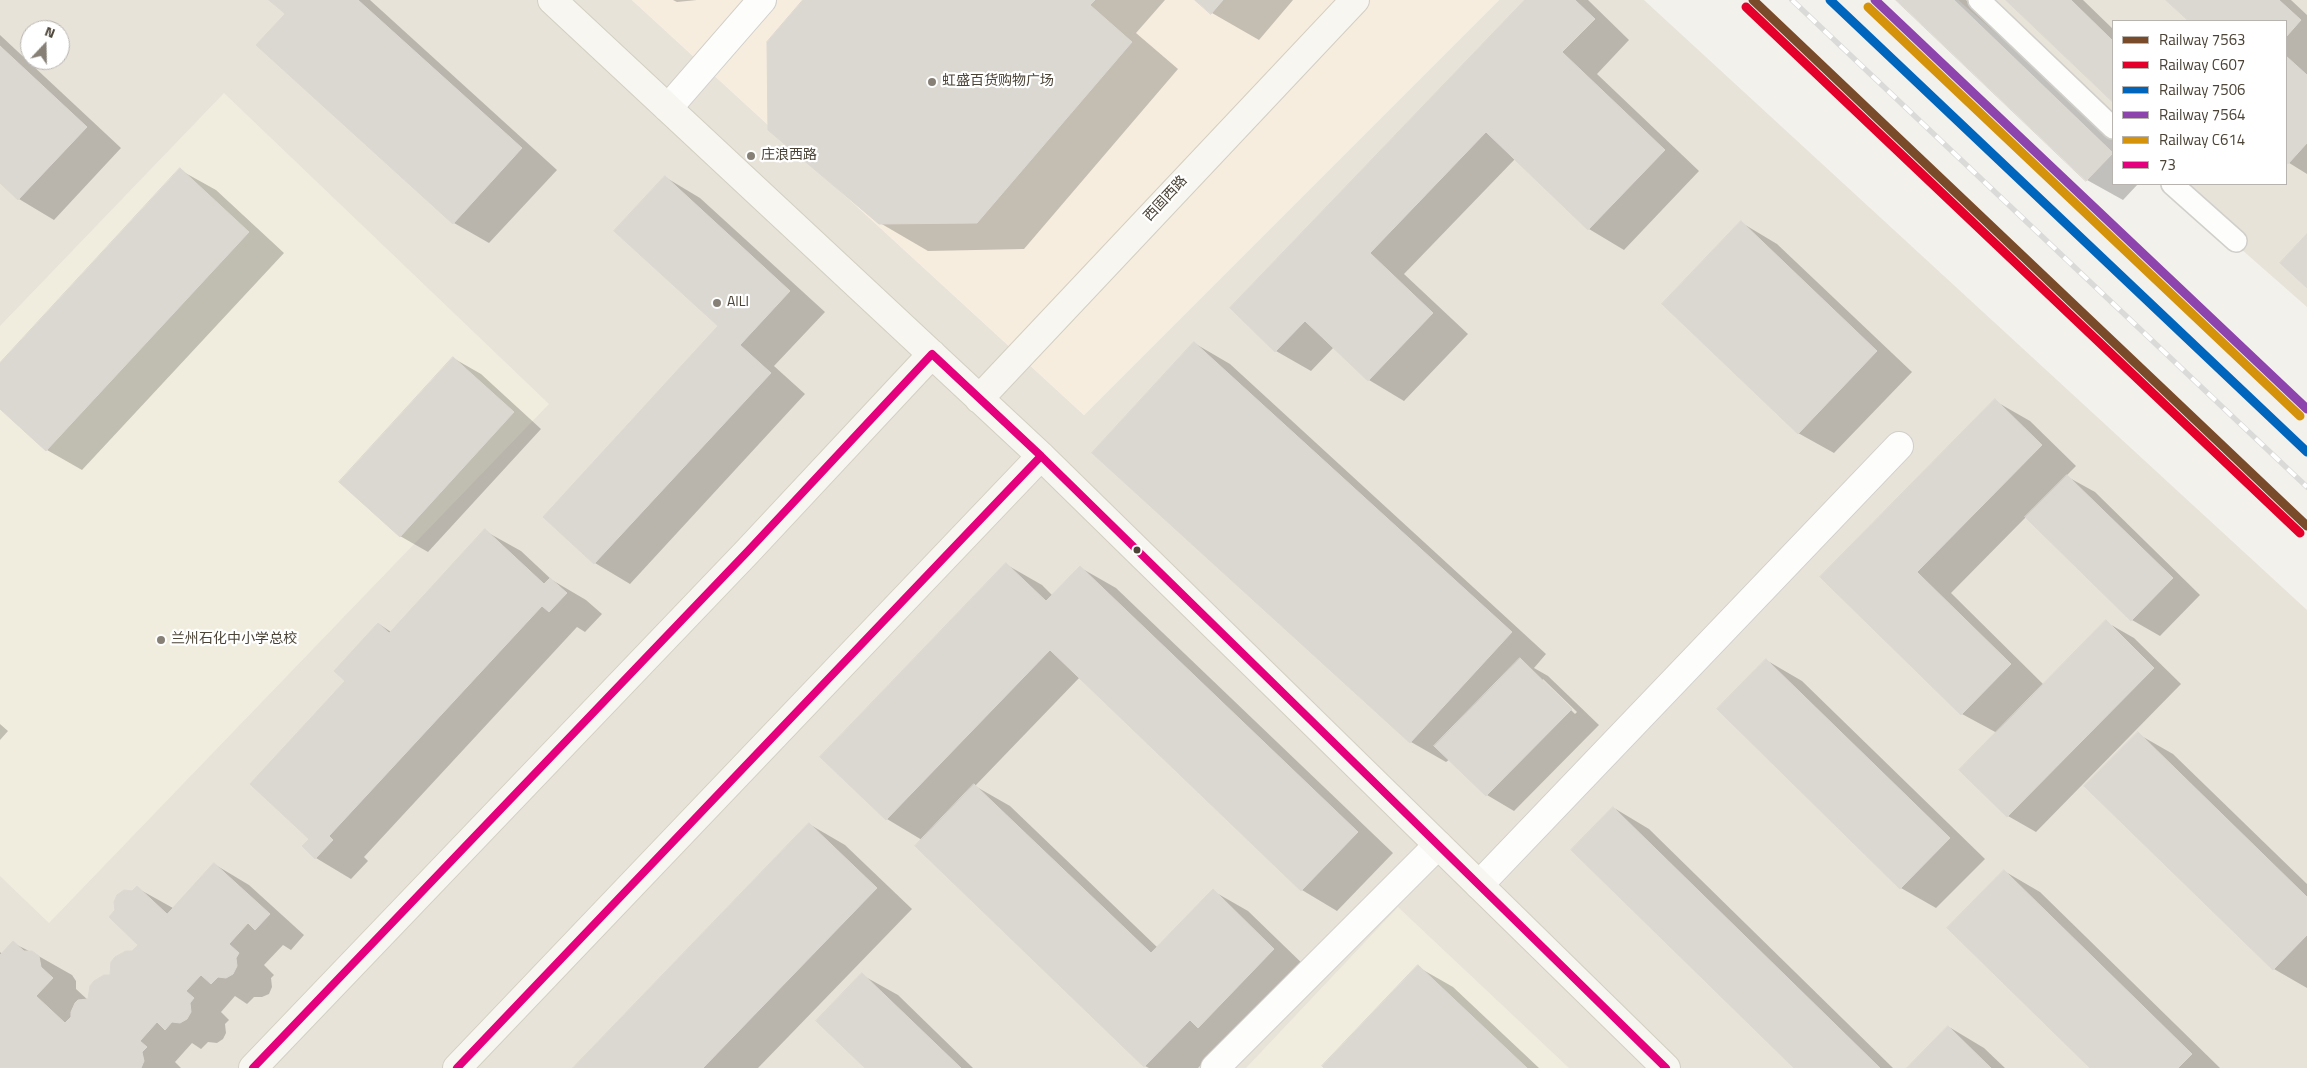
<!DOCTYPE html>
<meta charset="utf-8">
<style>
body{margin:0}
#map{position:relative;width:2307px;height:1068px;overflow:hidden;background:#f3f1ec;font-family:"Titillium Web",sans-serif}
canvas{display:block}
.legend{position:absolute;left:2112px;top:20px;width:175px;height:165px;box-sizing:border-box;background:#fff;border:1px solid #b7b4af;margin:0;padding:6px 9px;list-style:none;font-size:15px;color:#4b4336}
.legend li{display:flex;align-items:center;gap:10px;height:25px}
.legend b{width:25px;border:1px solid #b7b4af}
.north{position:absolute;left:20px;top:20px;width:50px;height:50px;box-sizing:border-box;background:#fff;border:1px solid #b7b4af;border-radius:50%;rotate:21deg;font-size:14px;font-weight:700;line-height:20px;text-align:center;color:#4b4336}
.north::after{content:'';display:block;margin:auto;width:18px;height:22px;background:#868076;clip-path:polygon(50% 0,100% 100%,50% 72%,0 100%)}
</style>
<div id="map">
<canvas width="2307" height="1068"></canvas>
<ul class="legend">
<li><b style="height:6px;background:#7a4b2a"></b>Railway 7563</li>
<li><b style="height:6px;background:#e4002b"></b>Railway C607</li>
<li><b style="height:6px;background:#0065bd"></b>Railway 7506</li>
<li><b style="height:6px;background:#8e44ad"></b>Railway 7564</li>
<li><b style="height:6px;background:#d5920b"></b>Railway C614</li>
<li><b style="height:6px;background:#e5007d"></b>73</li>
</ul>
<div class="north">N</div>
</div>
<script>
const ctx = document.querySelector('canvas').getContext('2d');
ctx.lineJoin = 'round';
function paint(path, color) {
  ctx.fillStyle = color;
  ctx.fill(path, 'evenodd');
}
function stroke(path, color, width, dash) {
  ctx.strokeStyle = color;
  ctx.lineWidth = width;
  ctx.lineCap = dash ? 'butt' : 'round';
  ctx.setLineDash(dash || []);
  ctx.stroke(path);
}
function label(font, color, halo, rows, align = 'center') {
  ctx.font = font + ' "Titillium Web","Noto Sans SC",sans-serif';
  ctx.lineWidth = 4.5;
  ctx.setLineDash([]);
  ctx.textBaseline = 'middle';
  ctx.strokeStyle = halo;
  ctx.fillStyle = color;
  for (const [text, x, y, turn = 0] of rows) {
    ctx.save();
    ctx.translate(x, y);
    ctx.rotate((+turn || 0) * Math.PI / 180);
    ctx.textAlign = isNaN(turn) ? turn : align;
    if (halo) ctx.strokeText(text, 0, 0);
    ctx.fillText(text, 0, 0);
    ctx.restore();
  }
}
const residential = new Path2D(`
 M 0,0 L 632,0 L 1084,415 L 1499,0 L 1644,0 L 2307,610 L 2307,1068 L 0,1068 ZM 30,30 L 60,30 L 60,60 L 30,60 Z
 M 1958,0 L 2307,0 L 2307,307 L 2167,184 L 2286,184 L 2286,21 L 2113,21 L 2113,136 Z`);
const commercial = new Path2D(`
 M 632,0 L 1499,0 L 1084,415 Z`);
const education = new Path2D(`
 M 224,93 L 549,404 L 49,923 L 0,876 L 0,326 Z
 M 1398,907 L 1569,1068 L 1246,1068 Z`);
const shadow = new Path2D(`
 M 271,0 L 370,0 L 557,170 L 489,243 L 454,223 L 286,14 Z
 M 673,0 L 697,0 L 677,2 Z
 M 805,0 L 1165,0 L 1136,33 L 1178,69 L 1024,249 L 928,251 L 880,223 Z
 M 1197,0 L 1293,0 L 1259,40 L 1212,13 Z
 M 1527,0 L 1588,0 L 1629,40 L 1597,74 L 1699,171 L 1624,250 L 1589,229 L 1515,159 L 1404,274 L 1468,334 L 1404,401 L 1369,380 L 1334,347 L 1311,371 L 1276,351 Z
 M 1898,0 L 1966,0 L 2113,140 L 2113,184 L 2138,184 L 2123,200 L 2087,180 Z
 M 2007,0 L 2083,0 L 2113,29 L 2113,101 Z
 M 2168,0 L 2291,0 L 2307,15 L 2307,174 L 2286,161 L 2286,21 L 2191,21 Z
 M 0,35 L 121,148 L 54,220 L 19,199 L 0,182 Z
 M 180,170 L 216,190 L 284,253 L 82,470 L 47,450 L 0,407 L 0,365 Z
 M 665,177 L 700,198 L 825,312 L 774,366 L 805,394 L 630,584 L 595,563 L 545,517 L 720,326 Z
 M 1742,223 L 1777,244 L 1912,372 L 1834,453 L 1798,433 Z
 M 1194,343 L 1230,364 L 1546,654 L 1534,668 L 1548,676 L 1599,725 L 1514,811 L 1487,795 L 1450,759 L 1446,762 L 1411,742 ZM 1543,679 L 1577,712 L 1575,714 L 1542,681 Z
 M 453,358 L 481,374 L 541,429 L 428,552 L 400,536 Z
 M 1995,401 L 2030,421 L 2076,466 L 2066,476 L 2095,492 L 2200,595 L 2160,636 L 2132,620 L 2026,517 L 1951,593 L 2044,685 L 2106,622 L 2134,638 L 2181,684 L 2036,832 L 2008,816 L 1997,733 L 1962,714 L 1822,576 Z
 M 485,531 L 521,551 L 552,580 L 586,600 L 602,614 L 585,632 L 577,627 L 364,857 L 368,861 L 351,879 L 316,858 L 303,846 L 311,839 L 346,681 L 379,624 L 391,632 Z
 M 1007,565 L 1042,585 L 1053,596 L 1081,568 L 1116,588 L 1393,853 L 1337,911 L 1302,890 L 1080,677 L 975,786 L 1010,806 L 1158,948 L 1213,891 L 1248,911 L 1309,970 L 1224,1041 L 1198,1068 L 1149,1068 L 1145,1066 L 922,840 L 887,819 L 822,756 Z
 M 1766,660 L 1802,681 L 1985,859 L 1936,908 L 1901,888 Z
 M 0,724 L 8,731 L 0,740 Z
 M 2138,734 L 2173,754 L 2307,884 L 2307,988 L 2274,969 Z
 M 1614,808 L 1649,829 L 1893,1068 L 1796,1068 Z
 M 809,824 L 845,845 L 912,909 L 758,1068 L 574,1068 Z
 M 214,864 L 249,885 L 304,935 L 291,950 L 283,945 L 264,965 L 274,975 L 271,978 L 272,987 L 269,994 L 262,997 L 254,997 L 247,1004 L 235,996 L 221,1012 L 229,1020 L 225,1024 L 226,1033 L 223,1039 L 217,1043 L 208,1042 L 201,1049 L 192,1043 L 175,1062 L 181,1068 L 0,1068 L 0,952 L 3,955 L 13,943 L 35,954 L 72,975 L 76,981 L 76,989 L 89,1001 L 140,944 L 133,892 L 137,888 L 173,908 Z
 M 2004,871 L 2040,892 L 2220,1068 L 2092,1068 Z
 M 1418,967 L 1453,987 L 1539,1068 L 1326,1068 Z
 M 862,975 L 898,995 L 973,1068 L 866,1068 Z
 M 1949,1027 L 1984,1048 L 2005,1068 L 1909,1068 Z`);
const building = new Path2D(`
 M 269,0 L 358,0 L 522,148 L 453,224 L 256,45 L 285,14 Z
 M 803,0 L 1095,0 L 1090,5 L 1132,42 L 977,223 L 879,224 L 768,130 L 767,42 Z
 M 1195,0 L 1223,0 L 1211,14 Z
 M 1525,0 L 1575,0 L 1595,19 L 1562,52 L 1665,150 L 1588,230 L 1486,132 L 1370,253 L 1433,313 L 1368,381 L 1305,321 L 1275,352 L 1230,308 Z
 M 1896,0 L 1954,0 L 2113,153 L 2086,181 Z
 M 2006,0 L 2071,0 L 2113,41 L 2113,102 Z
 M 2166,0 L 2279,0 L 2301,20 L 2286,37 L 2286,21 L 2189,21 Z
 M 0,46 L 87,127 L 18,200 L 0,183 Z
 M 2286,56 L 2307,75 L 2307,143 L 2288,164 L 2286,163 Z
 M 180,168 L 249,232 L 46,451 L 0,409 L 0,363 Z
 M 665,176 L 790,291 L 740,345 L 771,373 L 594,564 L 543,517 L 718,326 L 614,231 Z
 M 1741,221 L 1877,351 L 1798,434 L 1662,304 Z
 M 2307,234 L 2307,288 L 2280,263 Z
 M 1194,342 L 1512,632 L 1410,743 L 1092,453 Z
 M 453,357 L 514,412 L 400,537 L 339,482 Z
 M 1995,399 L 2042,445 L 1917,572 L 2011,664 L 1961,715 L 1820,577 Z
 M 2067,475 L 2173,578 L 2131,621 L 2025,517 Z
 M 485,529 L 544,584 L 550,578 L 567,593 L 549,612 L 542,606 L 329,836 L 333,840 L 315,859 L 302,846 L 309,839 L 250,784 L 345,681 L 334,671 L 378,623 L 389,633 Z
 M 1006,563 L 1046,601 L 1080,566 L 1358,832 L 1301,891 L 1050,650 L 886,820 L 820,757 Z
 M 2106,620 L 2154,668 L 2007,817 L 1959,770 Z
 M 1520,658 L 1572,709 L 1486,796 L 1434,746 Z
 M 1766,659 L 1950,838 L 1900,889 L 1717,709 Z
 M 2138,732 L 2307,897 L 2307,935 L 2273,970 L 2084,786 Z
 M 974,784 L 1151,953 L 1213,889 L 1274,949 L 1198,1028 L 1190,1020 L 1144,1067 L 915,846 Z
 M 1613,807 L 1880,1068 L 1794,1068 L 1571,850 Z
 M 809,823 L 877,888 L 703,1068 L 573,1068 Z
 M 214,863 L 270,914 L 255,930 L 248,923 L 229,944 L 239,953 L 236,958 L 237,966 L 233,974 L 226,978 L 218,977 L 211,984 L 201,975 L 186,991 L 194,998 L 190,1003 L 191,1012 L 187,1019 L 180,1023 L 172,1022 L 165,1030 L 157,1022 L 140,1041 L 147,1047 L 142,1052 L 144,1061 L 141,1068 L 0,1068 L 0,955 L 13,941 L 24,951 L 32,951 L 39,956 L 41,967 L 53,978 L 36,996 L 65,1023 L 71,1017 L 71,1012 L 75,1003 L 78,1000 L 88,999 L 90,986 L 94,981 L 104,975 L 110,975 L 111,962 L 115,957 L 126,951 L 132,951 L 138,945 L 109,917 L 115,910 L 114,902 L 117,895 L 124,890 L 132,891 L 137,886 L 167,914 Z
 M 2004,870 L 2192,1054 L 2178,1068 L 2090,1068 L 1947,928 Z
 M 1418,965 L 1527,1068 L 1324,1068 L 1322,1066 Z
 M 862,973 L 961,1068 L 865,1068 L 816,1021 Z
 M 1948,1026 L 1991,1068 L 1907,1068 Z`);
const lane = new Path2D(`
 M 1979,0 L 2113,128
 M 2172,184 L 2236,241`);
const street = new Path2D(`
 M 668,108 L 762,0
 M 1479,885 L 1899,446
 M 1215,1068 L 1438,845`);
const secondary = new Path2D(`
 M 552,0 L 1041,456 L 1666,1068
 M 979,399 L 1355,0
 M 253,1068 L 748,551 L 932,354
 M 457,1068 L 1041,456`);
const rail = new Path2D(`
 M 1792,0 L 2307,487`);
const bus1 = new Path2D(`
 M 253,1068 L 748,551 L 932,354 L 1041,456 L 1666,1068
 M 457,1068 L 1041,456`);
const rail1 = new Path2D(`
 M 1753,0 L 2307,526`);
const rail2 = new Path2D(`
 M 1746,7 L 2300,533`);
const rail3 = new Path2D(`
 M 1830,0 L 2307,452`);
const rail4 = new Path2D(`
 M 1875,0 L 2307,409`);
const rail5 = new Path2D(`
 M 1868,7 L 2300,416`);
const markers = [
 [932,82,5,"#868076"],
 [751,156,5,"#868076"],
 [717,303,5,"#868076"],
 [1137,550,4.5,"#4b4336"],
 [161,640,5,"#868076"]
];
const poiNames = [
 ["虹盛百货购物广场",942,82],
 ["庄浪西路",761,156],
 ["AILI",727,303],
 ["兰州石化中小学总校",171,640]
];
const streetNames = [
 ["西固西路",1166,199,-47]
];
paint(residential, '#e8e3d9');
paint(commercial, '#f6edde');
paint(education, '#f1edde');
paint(shadow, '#0003');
paint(building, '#dbd8d2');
stroke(building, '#dcd8d2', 1);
stroke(lane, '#d1cfca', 24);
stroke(street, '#d1cfca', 30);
stroke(secondary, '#d3cfc2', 30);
stroke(lane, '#fdfdfc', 21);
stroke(street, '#fdfdfc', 28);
stroke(secondary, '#f7f6f0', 28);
stroke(rail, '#dadad9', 5.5);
stroke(rail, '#fff', 4, [11]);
stroke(bus1, '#e5007d', 8);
stroke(rail1, '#7a4b2a', 9);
stroke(rail2, '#e4002b', 9);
stroke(rail3, '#0065bd', 9);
stroke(rail4, '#8e44ad', 9);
stroke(rail5, '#d5920b', 9);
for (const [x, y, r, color] of markers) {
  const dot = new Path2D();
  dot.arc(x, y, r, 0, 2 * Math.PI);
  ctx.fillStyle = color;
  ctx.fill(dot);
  stroke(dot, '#fff', 2);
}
label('14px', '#4b4336', '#fff', poiNames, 'left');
label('14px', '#4b4336', '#fff', streetNames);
</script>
